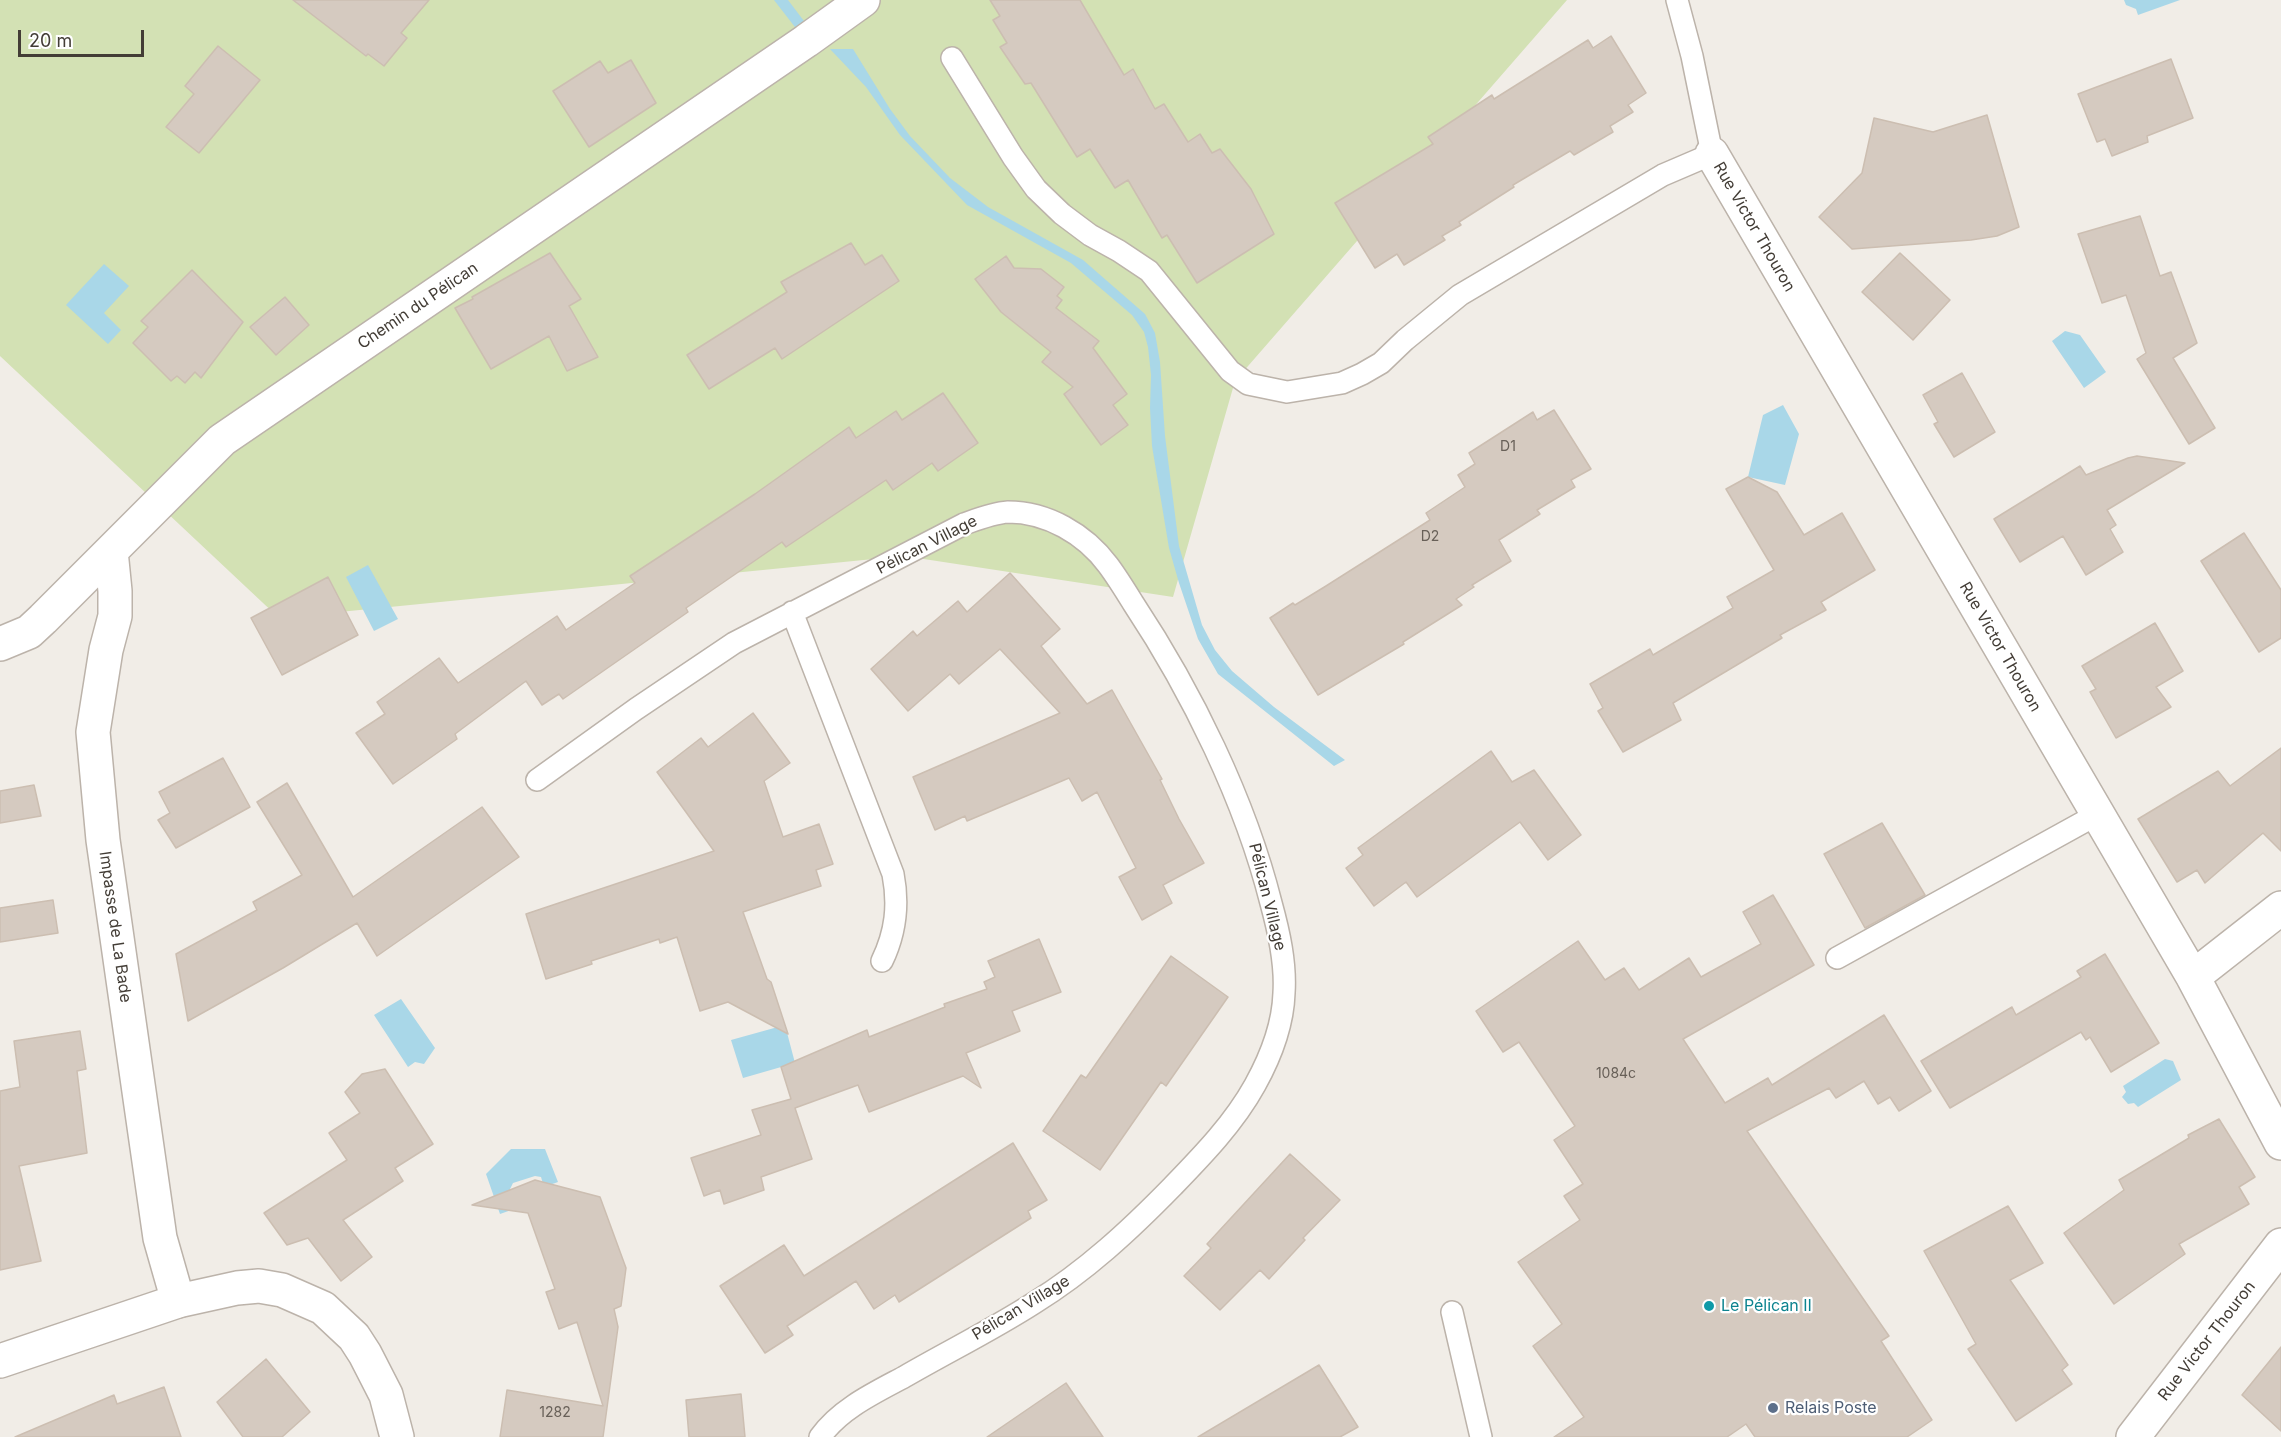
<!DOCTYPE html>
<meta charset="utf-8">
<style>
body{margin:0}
#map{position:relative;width:2281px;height:1437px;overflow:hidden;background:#f1ede7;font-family:Inter,sans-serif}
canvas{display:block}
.scale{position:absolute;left:18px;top:30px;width:126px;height:27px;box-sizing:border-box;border:3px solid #433d36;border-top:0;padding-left:8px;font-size:18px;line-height:21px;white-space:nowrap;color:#433d36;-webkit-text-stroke:4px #fff;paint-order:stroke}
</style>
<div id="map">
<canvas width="2281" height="1437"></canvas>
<div class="scale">20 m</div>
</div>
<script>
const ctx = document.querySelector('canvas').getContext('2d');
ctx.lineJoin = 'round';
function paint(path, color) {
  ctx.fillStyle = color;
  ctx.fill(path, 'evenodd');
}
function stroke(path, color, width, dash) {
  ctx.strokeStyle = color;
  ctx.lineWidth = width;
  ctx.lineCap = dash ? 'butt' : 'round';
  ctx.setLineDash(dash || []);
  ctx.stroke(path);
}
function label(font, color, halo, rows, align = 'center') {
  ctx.font = font + ' Inter,sans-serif';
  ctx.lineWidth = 4.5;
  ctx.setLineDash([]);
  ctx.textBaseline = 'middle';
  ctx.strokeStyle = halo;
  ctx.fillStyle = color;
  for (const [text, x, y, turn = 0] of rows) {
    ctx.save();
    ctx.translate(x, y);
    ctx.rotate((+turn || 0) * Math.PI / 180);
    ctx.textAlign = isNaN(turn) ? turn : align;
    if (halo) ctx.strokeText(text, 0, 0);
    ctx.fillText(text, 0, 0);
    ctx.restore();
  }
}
const green = new Path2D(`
 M 0,0 L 1567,0 L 1235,381 L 1173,597 L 904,556 L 279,618 L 0,356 Z`);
const water = new Path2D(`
 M 774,0 L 788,0 L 807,25 L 798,31 Z
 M 2124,0 L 2180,0 L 2138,15 L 2136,9 L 2126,5 Z
 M 830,49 L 853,49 L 890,109 L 910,136 L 950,178 L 988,207 L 1083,260 L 1145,314 L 1155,333 L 1160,362 L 1165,436 L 1179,546 L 1202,625 L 1215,650 L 1232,671 L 1274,707 L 1345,760 L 1334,766 L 1218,674 L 1198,639 L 1179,583 L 1169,548 L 1152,446 L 1150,408 L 1151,375 L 1148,347 L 1144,332 L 1132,315 L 1071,263 L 967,205 L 900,135 L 866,87 Z
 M 104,264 L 129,286 L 104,313 L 121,330 L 108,344 L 66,305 Z
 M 2065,331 L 2080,335 L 2106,372 L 2084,388 L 2052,341 Z
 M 1783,405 L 1799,434 L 1785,485 L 1748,477 L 1763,415 Z
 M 368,565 L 398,619 L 374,631 L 346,577 Z
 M 401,999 L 435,1048 L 424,1064 L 415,1062 L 408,1067 L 374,1015 Z
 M 785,1025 L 795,1063 L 743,1078 L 731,1040 Z
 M 2165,1059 L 2173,1061 L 2181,1080 L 2138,1107 L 2134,1103 L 2128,1104 L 2122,1097 L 2126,1092 L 2123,1086 Z
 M 511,1149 L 545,1149 L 558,1182 L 544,1187 L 541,1177 L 535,1176 L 513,1183 L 510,1189 L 517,1208 L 500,1214 L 486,1174 Z`);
const building = new Path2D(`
 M 293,0 L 429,0 L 401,33 L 407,38 L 384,66 L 368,54 L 366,56 Z
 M 990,0 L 1080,0 L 1124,75 L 1133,69 L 1155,109 L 1164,104 L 1188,142 L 1200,134 L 1212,153 L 1220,149 L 1251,189 L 1274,234 L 1197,283 L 1167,235 L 1162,238 L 1128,180 L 1115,188 L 1090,149 L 1077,157 L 1031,83 L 1025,84 L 1000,47 L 1007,43 L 993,20 L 1000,16 Z
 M 1611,36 L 1646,93 L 1628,105 L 1633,112 L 1610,126 L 1613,132 L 1574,155 L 1570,151 L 1513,185 L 1514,187 L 1459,222 L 1461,225 L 1442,236 L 1445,240 L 1404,265 L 1397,254 L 1375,268 L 1335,203 L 1433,144 L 1428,137 L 1492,95 L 1494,99 L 1588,40 L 1593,48 Z
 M 218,46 L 260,80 L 199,153 L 166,127 L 194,94 L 185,86 Z
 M 2171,59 L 2193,118 L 2147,136 L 2148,142 L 2112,156 L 2105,139 L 2097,142 L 2078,94 Z
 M 631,60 L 656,103 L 589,147 L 553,91 L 600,61 L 608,73 Z
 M 1987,115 L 2019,227 L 1997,236 L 1971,240 L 1852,249 L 1819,217 L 1862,173 L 1874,118 L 1933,132 Z
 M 2140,216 L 2160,276 L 2171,272 L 2197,343 L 2173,358 L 2215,428 L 2189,444 L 2137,359 L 2146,353 L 2126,295 L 2102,303 L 2078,234 Z
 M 851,243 L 865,265 L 882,255 L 899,281 L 782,359 L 775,348 L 709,389 L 687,355 L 787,292 L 781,282 Z
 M 550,253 L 581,299 L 569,306 L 598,357 L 567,371 L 549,336 L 491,369 L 455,308 L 473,299 L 472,297 Z
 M 1900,253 L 1950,300 L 1913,340 L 1862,292 Z
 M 1006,256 L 1014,268 L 1041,269 L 1064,287 L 1057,296 L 1062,300 L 1056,308 L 1099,341 L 1093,348 L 1127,394 L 1113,405 L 1128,425 L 1101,445 L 1064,394 L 1073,387 L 1042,362 L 1051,352 L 1001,312 L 975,279 Z
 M 192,270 L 243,322 L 201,378 L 195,372 L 185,383 L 177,376 L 171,381 L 133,343 L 148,327 L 141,321 Z
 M 285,297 L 309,325 L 276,355 L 250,327 Z
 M 1962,373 L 1995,432 L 1954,457 L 1934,424 L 1938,422 L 1923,395 Z
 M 943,393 L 978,443 L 938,471 L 932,463 L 893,490 L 886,480 L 786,547 L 782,542 L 686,608 L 688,612 L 563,699 L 559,694 L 542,705 L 526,681 L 455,734 L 457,739 L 393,784 L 356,733 L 385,714 L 377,702 L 439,658 L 458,683 L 557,616 L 566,630 L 635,583 L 630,576 L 755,494 L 849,427 L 856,438 L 896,411 L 902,420 Z
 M 1554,410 L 1591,469 L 1571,480 L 1575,487 L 1537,510 L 1540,514 L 1499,540 L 1511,561 L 1472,585 L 1474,587 L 1456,599 L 1462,605 L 1403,642 L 1404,644 L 1318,695 L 1270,618 L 1293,603 L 1295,605 L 1326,586 L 1430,520 L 1426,513 L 1465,487 L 1458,475 L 1475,464 L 1469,453 L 1533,412 L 1537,420 Z
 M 2137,456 L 2185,463 L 2107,510 L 2116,525 L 2110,529 L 2123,552 L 2086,575 L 2063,536 L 2020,562 L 1994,519 L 2080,466 L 2086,475 L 2128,458 Z
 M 1748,477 L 1777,492 L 1804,535 L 1842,513 L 1875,570 L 1821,602 L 1826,610 L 1780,635 L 1782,638 L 1673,703 L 1681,720 L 1623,752 L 1598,711 L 1603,708 L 1590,684 L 1650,649 L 1653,655 L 1733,608 L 1727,597 L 1774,570 L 1726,489 Z
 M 2244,533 L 2281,590 L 2281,638 L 2259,652 L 2201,561 Z
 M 1010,573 L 1060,629 L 1041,646 L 1087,704 L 1112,690 L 1162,779 L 1160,780 L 1179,819 L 1204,863 L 1163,885 L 1172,903 L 1142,920 L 1119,877 L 1136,868 L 1097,792 L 1082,801 L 1069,778 L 967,821 L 965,816 L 935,830 L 913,777 L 1060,713 L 1000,649 L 959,684 L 950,674 L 908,711 L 871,669 L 913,631 L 917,636 L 958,601 L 967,612 Z
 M 328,577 L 358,635 L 282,675 L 251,618 Z
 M 2155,623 L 2183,671 L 2156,687 L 2171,707 L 2116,738 L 2090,692 L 2096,689 L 2082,666 Z
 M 753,713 L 790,763 L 764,781 L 783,837 L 819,824 L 833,864 L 816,870 L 821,886 L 743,912 L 767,979 L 771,982 L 788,1034 L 728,1002 L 700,1011 L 677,937 L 660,943 L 659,939 L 591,961 L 592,964 L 546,979 L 526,914 L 714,851 L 657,772 L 701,738 L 708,747 Z
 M 2281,748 L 2281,851 L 2263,833 L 2205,883 L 2197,870 L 2177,882 L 2138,819 L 2218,771 L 2230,786 Z
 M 1491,751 L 1512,782 L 1534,770 L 1581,835 L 1548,860 L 1520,822 L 1417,897 L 1406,882 L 1374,906 L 1346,868 L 1363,855 L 1358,848 Z
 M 223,758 L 250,807 L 176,848 L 158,820 L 170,813 L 159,792 Z
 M 287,783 L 353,897 L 482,807 L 519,857 L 377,956 L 357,923 L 283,968 L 188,1021 L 176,954 L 257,910 L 253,902 L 302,875 L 257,802 Z
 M 34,785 L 41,816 L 0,823 L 0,791 Z
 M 1882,823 L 1925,895 L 1865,928 L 1824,854 Z
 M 1773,895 L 1814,965 L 1683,1039 L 1725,1103 L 1768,1078 L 1772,1085 L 1884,1015 L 1931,1091 L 1899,1111 L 1890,1097 L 1878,1104 L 1864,1081 L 1836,1098 L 1829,1088 L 1747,1131 L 1889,1336 L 1881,1341 L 1932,1420 L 1907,1437 L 1755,1437 L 1746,1424 L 1727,1437 L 1554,1437 L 1584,1417 L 1533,1346 L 1562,1324 L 1518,1262 L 1580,1220 L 1564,1196 L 1583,1184 L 1554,1140 L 1575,1126 L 1519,1042 L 1503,1052 L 1476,1011 L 1578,941 L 1605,980 L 1624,968 L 1639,990 L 1689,958 L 1701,977 L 1761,944 L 1743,912 Z
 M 53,900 L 58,933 L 0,942 L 0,908 Z
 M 1039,939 L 1061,992 L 1012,1011 L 1020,1031 L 966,1053 L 981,1088 L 963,1076 L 869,1112 L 858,1085 L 795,1108 L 812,1159 L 761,1177 L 764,1190 L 724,1204 L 720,1190 L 704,1196 L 691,1158 L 761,1135 L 752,1110 L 791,1099 L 781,1067 L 867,1030 L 869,1037 L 945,1007 L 944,1004 L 987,989 L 984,982 L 995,977 L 988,961 Z
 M 2105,954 L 2159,1043 L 2111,1072 L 2090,1037 L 2086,1040 L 2081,1032 L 1950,1108 L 1921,1061 L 2012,1007 L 2016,1015 L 2081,977 L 2077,971 Z
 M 1171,956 L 1228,997 L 1166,1086 L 1161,1082 L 1100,1170 L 1043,1131 L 1081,1075 L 1086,1078 Z
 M 80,1031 L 86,1069 L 77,1071 L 87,1153 L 19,1166 L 41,1261 L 0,1270 L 0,1091 L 20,1087 L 14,1041 Z
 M 385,1069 L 433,1144 L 395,1168 L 403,1181 L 343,1220 L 372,1257 L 341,1281 L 308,1238 L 287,1245 L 264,1213 L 347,1160 L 329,1133 L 360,1113 L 345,1092 L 362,1074 Z
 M 2219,1119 L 2255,1177 L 2239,1187 L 2249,1204 L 2179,1244 L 2185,1254 L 2114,1304 L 2064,1233 L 2124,1190 L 2119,1180 L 2189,1138 L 2188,1135 Z
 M 1013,1143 L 1047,1200 L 1028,1211 L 1031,1218 L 899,1302 L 895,1295 L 874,1309 L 856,1281 L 787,1326 L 793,1335 L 765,1353 L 720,1286 L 784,1245 L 804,1276 Z
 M 1290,1154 L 1340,1200 L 1303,1238 L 1305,1240 L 1269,1279 L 1260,1270 L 1220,1310 L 1184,1276 L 1211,1248 L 1207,1244 Z
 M 535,1180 L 600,1197 L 626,1268 L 621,1306 L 614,1309 L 618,1327 L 603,1437 L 500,1437 L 507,1390 L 603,1406 L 577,1322 L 559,1329 L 546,1292 L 555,1289 L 528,1213 L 472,1205 Z
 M 2008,1206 L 2043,1263 L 2010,1280 L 2068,1365 L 2062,1370 L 2072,1384 L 2016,1421 L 1968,1349 L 1976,1344 L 1924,1251 Z
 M 2281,1347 L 2281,1431 L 2242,1395 Z
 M 266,1359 L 310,1412 L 282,1437 L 243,1437 L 217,1402 Z
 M 1319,1365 L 1358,1427 L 1340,1437 L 1198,1437 Z
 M 1066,1383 L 1103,1437 L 987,1437 Z
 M 164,1387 L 181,1437 L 15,1437 L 114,1395 L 117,1404 Z
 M 741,1394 L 745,1437 L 689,1437 L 686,1400 Z`);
const service = new Path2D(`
 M 952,58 L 1013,157 L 1036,189 L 1062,214 L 1090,235 L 1119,251 L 1149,271 L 1230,371 L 1248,384 L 1287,392 L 1342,383 L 1362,374 L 1381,363 L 1405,340 L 1460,295 L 1663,175 L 1712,154 L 1692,56 L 1677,0
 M 792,612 L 893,874 C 899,905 896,932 882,961
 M 537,780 L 636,709 L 734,643 L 964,524 C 978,519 993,513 1008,512 C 1047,512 1085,534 1108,565 C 1117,577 1125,590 1133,603 C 1192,692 1245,800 1271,903 C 1279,932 1286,963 1284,993 C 1283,1024 1270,1058 1255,1085 C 1234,1123 1203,1155 1173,1186 C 1130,1230 1086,1271 1034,1303 C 992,1330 947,1352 904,1377 C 874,1393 840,1409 820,1437
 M 1837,958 L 2098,814
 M 1452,1312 L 1481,1437`);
const minor = new Path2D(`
 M 1712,154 L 2193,977 L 2281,1143
 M 111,551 L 115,591 L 115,616 L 106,650 L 93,732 L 103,840 L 160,1238 L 178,1301
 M 0,644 L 29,632 L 43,619 L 222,440 L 806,41 L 863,0
 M 2193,977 L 2281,908
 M 2133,1437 L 2281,1245`);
const tertiary = new Path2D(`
 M 0,1361 L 178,1301 L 237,1288 L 259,1286 L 282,1290 L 323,1308 L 354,1337 L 365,1354 L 386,1395 L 397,1437`);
const markers = [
 [1709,1306,6,"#0f9aa8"],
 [1773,1408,6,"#5c6f8a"]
];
const numberNames = [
 ["D1",1508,447],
 ["D2",1430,537],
 ["1084c",1616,1074],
 ["1282",555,1413]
];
const streetNames = [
 ["Rue Victor Thouron",1754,227,60],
 ["Chemin du Pélican",418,306,-34],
 ["Pélican Village",927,545,-27],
 ["Rue Victor Thouron",2000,647,60],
 ["Pélican Village",1267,897,76],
 ["Impasse de La Bade",115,927,82],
 ["Pélican Village",1021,1308,-31],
 ["Rue Victor Thouron",2207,1341,-52]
];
const cultureNames = [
 ["Le Pélican II",1721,1306]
];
const serviceNames = [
 ["Relais Poste",1785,1408]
];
paint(green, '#d3e1b4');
paint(water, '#a9d7e8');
paint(building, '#d5cac0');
stroke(building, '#ccbeb1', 1.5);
stroke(service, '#bcb3aa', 24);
stroke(minor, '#bcb3aa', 36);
stroke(tertiary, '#bcb3aa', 36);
stroke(service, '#fff', 21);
stroke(minor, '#fff', 33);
stroke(tertiary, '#fff', 33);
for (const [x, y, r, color] of markers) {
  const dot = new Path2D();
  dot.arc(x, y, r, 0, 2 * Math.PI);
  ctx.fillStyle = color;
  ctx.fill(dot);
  stroke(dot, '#fff', 2);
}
label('14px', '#686058', null, numberNames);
label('16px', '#433d36', '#fff', streetNames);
label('16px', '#0d838f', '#fff', cultureNames, 'left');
label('16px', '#4e5e75', '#fff', serviceNames, 'left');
</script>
